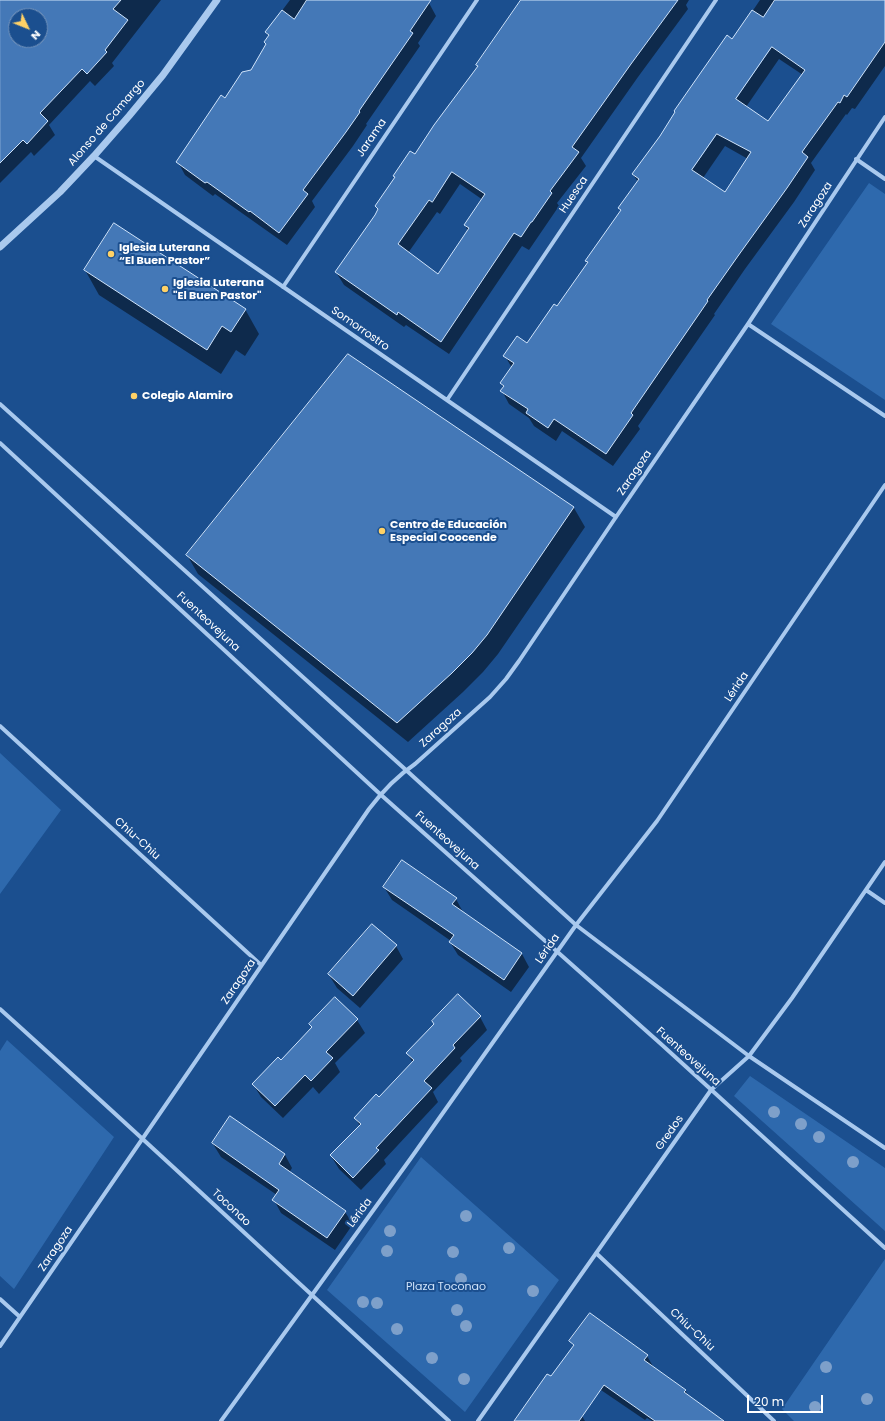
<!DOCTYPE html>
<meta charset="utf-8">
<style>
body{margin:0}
#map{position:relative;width:885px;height:1421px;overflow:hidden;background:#1b4f8f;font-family:Poppins,sans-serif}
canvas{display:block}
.north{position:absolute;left:8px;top:8px;width:40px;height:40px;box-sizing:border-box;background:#1b4f8f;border:1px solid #7695bc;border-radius:50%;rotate:133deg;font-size:11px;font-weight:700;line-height:16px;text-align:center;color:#fff}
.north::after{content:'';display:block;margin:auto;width:14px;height:18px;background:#ffd166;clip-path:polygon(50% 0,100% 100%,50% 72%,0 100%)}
.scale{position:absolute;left:747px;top:1395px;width:76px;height:18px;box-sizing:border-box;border:2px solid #fff;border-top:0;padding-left:5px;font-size:12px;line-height:14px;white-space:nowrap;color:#fff;-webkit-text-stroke:3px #1b4f8f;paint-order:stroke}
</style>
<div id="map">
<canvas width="885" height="1421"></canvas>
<div class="north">N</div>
<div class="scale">20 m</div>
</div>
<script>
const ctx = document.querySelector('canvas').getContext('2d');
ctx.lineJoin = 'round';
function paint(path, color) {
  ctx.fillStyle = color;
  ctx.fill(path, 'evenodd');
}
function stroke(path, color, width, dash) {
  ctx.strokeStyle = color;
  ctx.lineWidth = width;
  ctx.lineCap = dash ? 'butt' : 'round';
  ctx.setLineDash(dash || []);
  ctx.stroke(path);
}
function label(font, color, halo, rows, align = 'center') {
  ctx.font = font + ' Poppins,sans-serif';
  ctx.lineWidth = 4;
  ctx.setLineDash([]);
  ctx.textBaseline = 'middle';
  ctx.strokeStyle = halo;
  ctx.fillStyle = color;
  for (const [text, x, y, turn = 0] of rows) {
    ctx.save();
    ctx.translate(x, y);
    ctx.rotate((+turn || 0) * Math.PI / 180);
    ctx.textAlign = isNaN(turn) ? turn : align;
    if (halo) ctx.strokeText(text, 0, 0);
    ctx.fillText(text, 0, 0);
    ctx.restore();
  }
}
const green = new Path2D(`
 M 869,183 L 885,194 L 885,400 L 771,324 Z
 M 0,753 L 61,810 L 0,894 Z
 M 7,1040 L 114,1137 L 14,1289 L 0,1276 L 0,1051 Z
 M 750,1076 L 885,1168 L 885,1231 L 734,1096 Z
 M 421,1157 L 559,1280 L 465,1412 L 327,1290 Z
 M 885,1259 L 885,1421 L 794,1421 L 782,1409 Z`);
const shadow = new Path2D(`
 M 0,0 L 161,0 L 112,63 L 114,66 L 95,86 L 90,81 L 49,125 L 55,135 L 34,156 L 31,152 L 0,183 ZM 16,16 L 40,16 L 40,40 L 16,40 Z
 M 290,0 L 428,0 L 429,3 L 436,16 L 418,43 L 420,46 L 366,124 L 367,125 L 353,146 L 312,201 L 315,207 L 287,245 L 215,194 L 213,196 L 185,175 L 178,162 L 225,99 L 252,71 L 267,45 L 269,37 L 266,32 Z
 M 522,0 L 689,0 L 686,5 L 688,9 L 638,77 L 581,158 L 586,166 L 557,203 L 559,206 L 529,250 L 522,246 L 449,354 L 406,325 L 404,327 L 344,285 L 336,272 L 379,211 L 376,206 L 396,178 L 394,176 L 415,156 L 479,67 ZM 460,184 L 483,200 L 465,225 L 468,231 L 438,275 L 408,253 L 437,212 L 440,214 Z
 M 760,0 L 885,0 L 885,66 L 855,109 L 852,108 L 847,115 L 846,114 L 811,163 L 815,170 L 794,202 L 745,269 L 714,314 L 715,315 L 638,426 L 640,429 L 613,466 L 562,431 L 556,441 L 534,426 L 529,418 L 509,404 L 502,391 L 504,388 L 501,383 L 512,368 L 505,356 L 528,344 L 557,307 L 588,264 L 586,261 L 621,212 L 619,208 L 638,182 L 633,174 L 733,40 ZM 779,59 L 803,75 L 769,122 L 746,107 ZM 725,146 L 748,159 L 725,193 L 703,178 Z
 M 85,270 L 245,309 L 259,334 L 245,356 L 236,350 L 221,374 L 99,295 Z
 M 348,356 L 574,508 L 585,527 L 498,654 L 483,672 L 463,692 L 408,742 L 198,574 L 187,555 Z
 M 384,887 L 456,899 L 463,912 L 463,913 L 522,954 L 529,967 L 511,992 L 458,955 L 450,942 L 451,941 L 392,900 Z
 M 396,946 L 403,959 L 360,1008 L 337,988 L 329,975 Z
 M 480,1017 L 487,1030 L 460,1058 L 462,1061 L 433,1092 L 438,1102 L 384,1160 L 386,1164 L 361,1190 L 339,1169 L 331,1156 L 360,1126 L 355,1118 L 379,1098 L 413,1063 L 407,1053 Z
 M 357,1020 L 365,1033 L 335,1063 L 340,1072 L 319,1094 L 313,1087 L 283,1118 L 261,1097 L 253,1084 L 281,1061 L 312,1028 L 310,1024 Z
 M 231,1118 L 285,1155 L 292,1168 L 289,1173 L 345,1212 L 353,1224 L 335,1250 L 281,1213 L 274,1200 L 277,1195 L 221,1157 L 213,1144 Z
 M 571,1341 L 647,1356 L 654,1368 L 685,1390 L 689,1397 L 723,1421 L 652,1421 L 647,1418 L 645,1420 L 573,1371 L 574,1346 Z
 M 582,1416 L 585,1421 L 515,1421 Z`);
const building = new Path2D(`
 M 0,0 L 121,0 L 113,9 L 128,20 L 105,50 L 107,52 L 87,74 L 82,69 L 40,113 L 48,121 L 27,144 L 23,140 L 0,163 ZM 16,16 L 40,16 L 40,40 L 16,40 Z
 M 307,0 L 431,0 L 410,31 L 413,33 L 359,111 L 360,112 L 346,132 L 303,190 L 308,194 L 279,233 L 250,211 L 249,212 L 207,182 L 205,183 L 176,162 L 221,95 L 225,98 L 242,72 L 251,70 L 266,44 L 264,42 L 269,35 L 265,32 L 282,10 L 294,19 Z
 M 521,0 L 678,0 L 631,64 L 572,147 L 579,152 L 550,191 L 552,193 L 532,222 L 531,222 L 521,237 L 514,233 L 441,342 L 398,312 L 397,315 L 335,272 L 375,215 L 378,209 L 375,206 L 395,177 L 393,176 L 410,151 L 415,154 L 434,125 L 478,66 L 476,65 ZM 452,172 L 485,194 L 464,225 L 469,228 L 438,274 L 398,244 L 429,200 L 432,202 Z
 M 775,0 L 885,0 L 885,42 L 847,97 L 844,95 L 840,103 L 838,102 L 802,152 L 808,157 L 787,188 L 738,256 L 707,300 L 708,301 L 631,413 L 633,415 L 606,454 L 554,419 L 548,428 L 526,413 L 528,409 L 500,391 L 504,386 L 500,383 L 514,363 L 503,356 L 517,336 L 527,343 L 554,304 L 557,306 L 588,262 L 585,261 L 621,210 L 618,208 L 639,179 L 632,174 L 660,136 L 675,112 L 674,111 L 727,35 L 732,39 L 752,10 L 763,17 ZM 772,47 L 805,70 L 768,121 L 736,99 ZM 717,134 L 751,152 L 725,192 L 692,170 Z
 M 114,223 L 246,309 L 231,332 L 222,326 L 207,350 L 84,270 Z
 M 348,354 L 574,507 L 487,635 L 472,653 L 452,673 L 397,723 L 186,555 Z
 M 402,860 L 457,898 L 452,904 L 522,953 L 504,980 L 449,942 L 454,935 L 383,887 Z
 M 372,924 L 397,945 L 353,996 L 328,974 Z
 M 458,994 L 481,1016 L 453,1045 L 455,1048 L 424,1081 L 432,1088 L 376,1148 L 379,1150 L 353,1178 L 330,1155 L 361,1124 L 354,1118 L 376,1094 L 379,1097 L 414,1060 L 406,1053 L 434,1024 L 432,1021 Z
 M 335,997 L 358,1019 L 326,1052 L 333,1058 L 311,1081 L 305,1075 L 275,1106 L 252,1084 L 278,1057 L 281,1060 L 312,1027 L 309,1024 Z
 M 230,1116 L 285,1154 L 279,1164 L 346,1211 L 327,1238 L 272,1200 L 279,1190 L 212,1143 Z
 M 590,1313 L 648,1355 L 644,1360 L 686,1390 L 684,1392 L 724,1421 L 655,1421 L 604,1385 L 579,1421 L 514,1421 L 547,1374 L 551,1376 L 574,1345 L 569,1341 Z`);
const minor = new Path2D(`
 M 94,156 L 616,517
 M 856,159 L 885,179
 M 283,287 L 477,0
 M 748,324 L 885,416
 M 447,400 L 716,0
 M 0,404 L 406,770 L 576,925 L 749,1056 L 885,1148
 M 0,443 L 380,794 L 661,1044 L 885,1248
 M 0,726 L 261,965
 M 866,890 L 885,903
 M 0,1009 C 151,1145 299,1284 449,1421
 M 596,1253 L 774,1421
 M 0,1299 L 20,1317
 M 0,1346 L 369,809 C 382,792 397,776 415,764 L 490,697 L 506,679 L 519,661 L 616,517 L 748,324 L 885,117
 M 221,1421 L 411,1158 L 576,925 L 657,821 L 885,485
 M 478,1421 L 711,1090 L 749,1056 L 792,998 L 885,862`);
const tertiary = new Path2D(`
 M 0,247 L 60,192 L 94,156 L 129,116 L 163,75 L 217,0`);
const trees = [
 [774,1112],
 [801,1124],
 [819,1137],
 [853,1162],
 [466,1216],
 [390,1231],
 [509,1248],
 [387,1251],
 [453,1252],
 [461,1279],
 [533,1291],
 [363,1302],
 [377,1303],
 [457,1310],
 [466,1326],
 [397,1329],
 [432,1358],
 [826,1367],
 [464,1379],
 [867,1399],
 [815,1407]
];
const markers = [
 [111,254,4,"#ffd166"],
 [165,289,4,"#ffd166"],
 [134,396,4,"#ffd166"],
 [382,531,4,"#ffd166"]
];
const streetNames = [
 ["Alonso de Camargo",107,123,-49],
 ["Jarama",372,138,-56],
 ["Huesca",574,195,-56],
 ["Zaragoza",816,205,-57],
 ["Somorrostro",360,329,35],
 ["Zaragoza",635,473,-56],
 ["Fuenteovejuna",208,622,43],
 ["Lérida",737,687,-56],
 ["Zaragoza",441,728,-42],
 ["Chiu-Chiu",137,839,42],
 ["Fuenteovejuna",447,841,42],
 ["Lérida",548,949,-55],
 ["Zaragoza",239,982,-56],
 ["Fuenteovejuna",688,1057,42],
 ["Gredos",670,1133,-55],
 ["Toconao",231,1208,43],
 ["Lérida",360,1213,-54],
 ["Zaragoza",56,1249,-56],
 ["Chiu-Chiu",692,1330,43]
];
const poiNames = [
 ["Iglesia Luterana",119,248],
 ["“El Buen Pastor”",119,261],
 ["Iglesia Luterana",173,283],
 ["\"El Buen Pastor\"",173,296],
 ["Colegio Alamiro",142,396],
 ["Centro de Educación",390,525],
 ["Especial Coocende",390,538]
];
const parkNames = [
 ["Plaza Toconao",446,1287]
];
paint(green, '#2e69ad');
paint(shadow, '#0007');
paint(building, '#4478b7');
stroke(building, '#cfe3fa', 1);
stroke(minor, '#a9c9ee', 4);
stroke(tertiary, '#a9c9ee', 7);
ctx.fillStyle = '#7ea0ca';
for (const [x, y] of trees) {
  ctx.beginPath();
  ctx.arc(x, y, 6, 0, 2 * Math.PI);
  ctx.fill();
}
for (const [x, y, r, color] of markers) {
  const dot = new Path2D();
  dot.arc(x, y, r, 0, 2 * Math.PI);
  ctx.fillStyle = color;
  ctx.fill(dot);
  stroke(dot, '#1b4f8f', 1.5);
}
label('11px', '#fff', '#1b4f8f', streetNames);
label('bold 11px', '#fff', '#1b4f8f', poiNames, 'left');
label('11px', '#cfe3fa', '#1b4f8f', parkNames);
</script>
